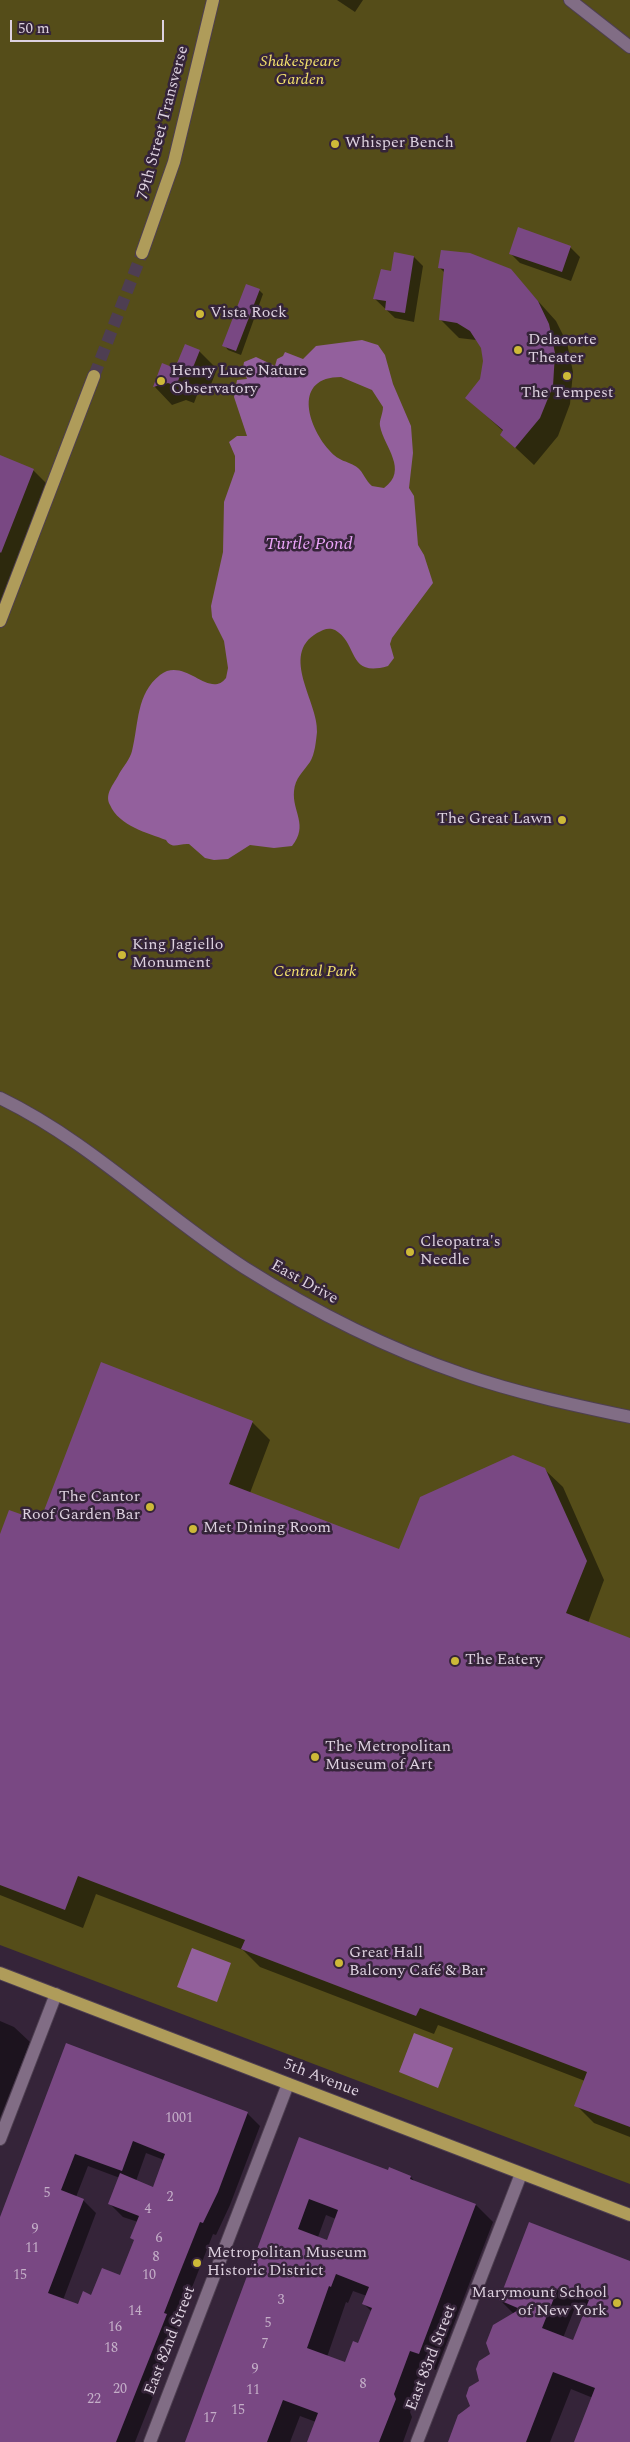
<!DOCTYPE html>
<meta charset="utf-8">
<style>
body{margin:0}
#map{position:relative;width:630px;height:2442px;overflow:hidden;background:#352439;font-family:Spectral,serif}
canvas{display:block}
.scale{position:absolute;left:10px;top:20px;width:154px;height:22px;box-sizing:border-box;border:2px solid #ddd1df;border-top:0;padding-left:6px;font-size:15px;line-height:18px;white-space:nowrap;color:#ddd1df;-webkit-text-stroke:4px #352439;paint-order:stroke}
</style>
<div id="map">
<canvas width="630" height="2442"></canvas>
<div class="scale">50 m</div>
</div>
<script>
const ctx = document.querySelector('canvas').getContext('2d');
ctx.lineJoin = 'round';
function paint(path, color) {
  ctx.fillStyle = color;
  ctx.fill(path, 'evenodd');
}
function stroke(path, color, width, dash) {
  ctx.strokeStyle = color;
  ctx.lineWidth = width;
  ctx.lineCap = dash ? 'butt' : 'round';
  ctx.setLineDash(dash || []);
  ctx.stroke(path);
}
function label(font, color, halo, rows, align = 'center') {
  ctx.font = font + ' Spectral,serif';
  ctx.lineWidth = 5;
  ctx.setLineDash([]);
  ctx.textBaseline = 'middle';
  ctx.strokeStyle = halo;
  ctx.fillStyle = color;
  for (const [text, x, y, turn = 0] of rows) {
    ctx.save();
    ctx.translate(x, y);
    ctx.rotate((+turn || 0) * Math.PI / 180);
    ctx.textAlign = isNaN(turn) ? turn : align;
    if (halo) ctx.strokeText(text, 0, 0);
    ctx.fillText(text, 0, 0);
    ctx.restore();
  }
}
const green = new Path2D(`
 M 0,0 L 630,0 L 630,2184 L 0,1945 Z`);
const water = new Path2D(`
 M 362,340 L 378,345 L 385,355 L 393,384 L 411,426 L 413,453 L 409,488 L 414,496 L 418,545 L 424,555 L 433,583 L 392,638 L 390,644 L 394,658 L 388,666 C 347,678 359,644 335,630 C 328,627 323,630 317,633 C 279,655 319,703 317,732 C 316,741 315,754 310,762 C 303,772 295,778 294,791 C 292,812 309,825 292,846 L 274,848 L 250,845 L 228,859 L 214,860 L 205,858 L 189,844 C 179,843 172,850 166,840 C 148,833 119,826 110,805 C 104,794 114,784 119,774 C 123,767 130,759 132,751 C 139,723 136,694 160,675 C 185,656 209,700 226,678 L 228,668 L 224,641 L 212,617 L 211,606 L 223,552 L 224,502 L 235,471 L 235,456 L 229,442 L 237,436 L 247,436 L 234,397 L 237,380 L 247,379 L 243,368 L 244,362 L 256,357 L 275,366 L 277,359 L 283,356 L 285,352 L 303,359 L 316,346 ZM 341,377 L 372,390 L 383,407 C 383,414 379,420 380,426 C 384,447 409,470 384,488 L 372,486 C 366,481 363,472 358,468 C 348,460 340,463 329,450 C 307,425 293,377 341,377 Z
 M 192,1948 L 231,1963 L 217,2002 L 177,1987 Z
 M 414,2033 L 453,2048 L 438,2088 L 399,2072 Z`);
const shadow = new Path2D(`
 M 337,0 L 363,0 L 355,12 Z
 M 570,247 L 580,257 L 571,281 L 520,263 L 510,253 Z
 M 414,257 L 423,266 L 414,322 L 395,318 L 375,299 Z
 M 440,268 L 510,270 L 556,321 L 567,343 L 573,372 L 570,404 L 558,436 L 534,465 L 502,435 L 504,432 L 467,398 L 481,380 L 484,369 L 482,347 L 476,340 L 459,338 L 441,320 L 445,273 Z
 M 259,290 L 263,294 L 241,355 L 228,350 L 224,345 Z
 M 199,351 L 217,369 L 208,392 L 195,386 L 199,390 L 194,403 L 186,400 L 172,405 L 155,387 L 163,365 L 180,372 L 176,368 Z
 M 0,457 L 33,470 L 51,488 L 0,617 Z
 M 252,1422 L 270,1440 L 250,1493 L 400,1551 L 544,1469 L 563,1487 L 604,1580 L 588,1623 L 630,1639 L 630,2137 L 594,2123 L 576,2105 L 585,2081 L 494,2046 L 438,2025 L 434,2034 L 260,1967 L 243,1950 L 96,1894 L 83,1928 L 0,1895 L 0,1538 L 40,1523 Z
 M 0,2021 L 14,2027 L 30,2042 L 0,2118 Z
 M 66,2045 L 247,2113 L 260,2126 L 230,2205 L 216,2235 L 213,2234 L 191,2290 L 177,2325 L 180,2328 L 135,2442 L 0,2442 L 0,2222 ZM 146,2153 L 164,2160 L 153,2188 L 136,2181 ZM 88,2166 L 120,2178 L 110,2204 L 123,2217 L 138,2222 L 132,2238 L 135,2241 L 121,2276 L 79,2305 L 63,2300 L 96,2213 L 83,2200 L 76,2197 Z
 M 300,2138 L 389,2172 L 411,2177 L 415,2182 L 476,2205 L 493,2222 L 436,2370 L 427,2367 L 410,2412 L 412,2417 L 403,2442 L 308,2442 L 316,2422 L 300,2416 L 290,2442 L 186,2442 ZM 326,2215 L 336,2219 L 328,2241 L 318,2237 ZM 353,2291 L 367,2296 L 364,2304 L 372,2312 L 359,2344 L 346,2363 L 327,2357 L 346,2302 L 348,2303 Z
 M 630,2262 L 630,2442 L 576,2442 L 593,2398 L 571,2389 L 550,2442 L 449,2442 L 471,2407 L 491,2354 L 514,2314 L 500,2300 ZM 576,2305 L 586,2309 L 574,2342 L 563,2338 Z`);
const building = new Path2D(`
 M 518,227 L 571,246 L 562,272 L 509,254 Z
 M 441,250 L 470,253 L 511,269 L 538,301 L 549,324 L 555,353 L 553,386 L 540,418 L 515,448 L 500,435 L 503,430 L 465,398 L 480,379 L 483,361 L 481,348 L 470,331 L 457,323 L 439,320 L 444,269 L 438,268 Z
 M 394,252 L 414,256 L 405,313 L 385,310 L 386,301 L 373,299 L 381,269 L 391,271 Z
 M 246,284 L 260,289 L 236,351 L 222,346 Z
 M 185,344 L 200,350 L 190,375 L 175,368 Z
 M 162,363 L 182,371 L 176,386 L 168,383 L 153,387 Z
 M 0,455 L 34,469 L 1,553 L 0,552 Z
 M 101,1362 L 253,1421 L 229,1484 L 399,1549 L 420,1497 L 513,1455 L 545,1468 L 587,1561 L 566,1613 L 630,1638 L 630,2127 L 574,2106 L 587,2072 L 420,2008 L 416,2016 L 241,1949 L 245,1940 L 125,1894 L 78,1876 L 65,1910 L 0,1885 L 0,1534 L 9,1510 L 40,1521 Z
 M 66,2043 L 248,2112 L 218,2192 L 203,2223 L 200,2222 L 178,2277 L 164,2313 L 167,2314 L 116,2442 L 0,2442 L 0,2217 ZM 133,2141 L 165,2154 L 153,2187 L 120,2173 L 108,2204 L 139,2216 L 130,2238 L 134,2240 L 120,2275 L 102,2268 L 91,2295 L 83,2291 L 78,2304 L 48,2293 L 84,2199 L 61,2190 L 75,2154 L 122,2171 Z
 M 299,2137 L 388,2170 L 389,2167 L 411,2176 L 410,2179 L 476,2204 L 419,2354 L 410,2351 L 394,2394 L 396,2399 L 379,2442 L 307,2442 L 318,2413 L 283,2400 L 267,2442 L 185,2442 ZM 309,2199 L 338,2210 L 327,2240 L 298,2229 ZM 336,2274 L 369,2287 L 362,2304 L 372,2308 L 358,2343 L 353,2341 L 345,2362 L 307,2348 L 329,2286 L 331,2287 Z
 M 529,2222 L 630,2261 L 630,2442 L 574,2442 L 595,2388 L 553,2372 L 526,2442 L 448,2442 L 458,2415 L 470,2406 L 466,2396 L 469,2387 L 479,2381 L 476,2369 L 479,2361 L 490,2354 L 486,2343 L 493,2325 L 520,2309 L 499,2300 ZM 558,2288 L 589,2300 L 573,2340 L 542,2328 Z`);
const majorTunnel = new Path2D(`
 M 94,376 L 142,253`);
const minor = new Path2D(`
 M 570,0 L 630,47
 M 0,1098 C 91,1142 161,1214 245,1268 C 313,1311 386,1348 462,1374 C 517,1393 573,1405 630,1417
 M 0,2139 L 56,1994
 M 150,2442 L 288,2084
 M 417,2442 L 521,2174`);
const major = new Path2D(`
 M 142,253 L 174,162 L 213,0
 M 0,621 L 94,376
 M 0,1973 L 630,2215`);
const markers = [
 [335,144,5,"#cdb938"],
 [200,314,5,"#cdb938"],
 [518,350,5,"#cdb938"],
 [567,376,5,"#cdb938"],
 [161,381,5,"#cdb938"],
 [562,820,5,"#cdb938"],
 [122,955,5,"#cdb938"],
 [410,1252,5,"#cdb938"],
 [150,1507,5,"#cdb938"],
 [193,1529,5,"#cdb938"],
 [455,1661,5,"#cdb938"],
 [315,1757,5,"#cdb938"],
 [339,1963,5,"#cdb938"],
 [197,2263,5,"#cdb938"],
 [617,2303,5,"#cdb938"]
];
const numberNames = [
 ["1001",179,2119],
 ["5",47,2194],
 ["2",170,2198],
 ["4",148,2210],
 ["9",35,2230],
 ["6",159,2239],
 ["11",32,2249],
 ["8",156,2258],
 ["15",20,2276],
 ["10",149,2276],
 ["3",281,2301],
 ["14",135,2312],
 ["5",268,2324],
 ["16",115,2328],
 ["7",265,2345],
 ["18",111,2349],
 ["9",255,2370],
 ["8",363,2385],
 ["20",120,2390],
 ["11",253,2391],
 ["22",94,2400],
 ["15",238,2411],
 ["17",210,2419]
];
const parkNames = [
 ["Shakespeare",300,63],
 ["Garden",300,81],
 ["Central Park",315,973]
];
const streetNames = [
 ["79th Street Transverse",164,123,-75],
 ["East Drive",304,1283,29],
 ["5th Avenue",321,2079,21],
 ["East 82nd Street",171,2341,-69],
 ["East 83rd Street",432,2358,-69]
];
const poiNames = [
 ["Whisper Bench",345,144],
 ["Vista Rock",210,314],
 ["Delacorte",528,341],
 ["Theater",528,359],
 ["Henry Luce Nature",171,372],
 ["Observatory",171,390],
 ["The Tempest",567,394,"center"],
 ["The Great Lawn",552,820,"right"],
 ["King Jagiello",132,946],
 ["Monument",132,964],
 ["Cleopatra's",420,1243],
 ["Needle",420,1261],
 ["The Cantor",140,1498,"right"],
 ["Roof Garden Bar",140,1516,"right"],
 ["Met Dining Room",203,1529],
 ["The Eatery",465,1661],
 ["The Metropolitan",325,1748],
 ["Museum of Art",325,1766],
 ["Great Hall",349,1954],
 ["Balcony Café & Bar",349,1972],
 ["Metropolitan Museum",207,2254],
 ["Historic District",207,2272],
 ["Marymount School",607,2294,"right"],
 ["of New York",607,2312,"right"]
];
const waterNames = [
 ["Turtle Pond",309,545]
];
paint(green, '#554d19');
paint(water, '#93609d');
paint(shadow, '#0007');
paint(building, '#794883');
stroke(majorTunnel, '#4e3e52', 12, [12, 6]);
stroke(minor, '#4e3f51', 14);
stroke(major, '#4e3f51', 14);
stroke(minor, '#816d85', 12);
stroke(major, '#af9c5a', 12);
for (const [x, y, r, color] of markers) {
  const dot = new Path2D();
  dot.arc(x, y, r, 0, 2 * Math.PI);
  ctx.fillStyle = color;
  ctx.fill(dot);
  stroke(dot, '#352439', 2);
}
label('14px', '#c4afc8', null, numberNames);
label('italic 16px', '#f3e16c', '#352439', parkNames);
label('16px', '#ddd1df', '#352439', streetNames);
label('16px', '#ddd1df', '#352439', poiNames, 'left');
label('italic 18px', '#eba4f9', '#352439', waterNames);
</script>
